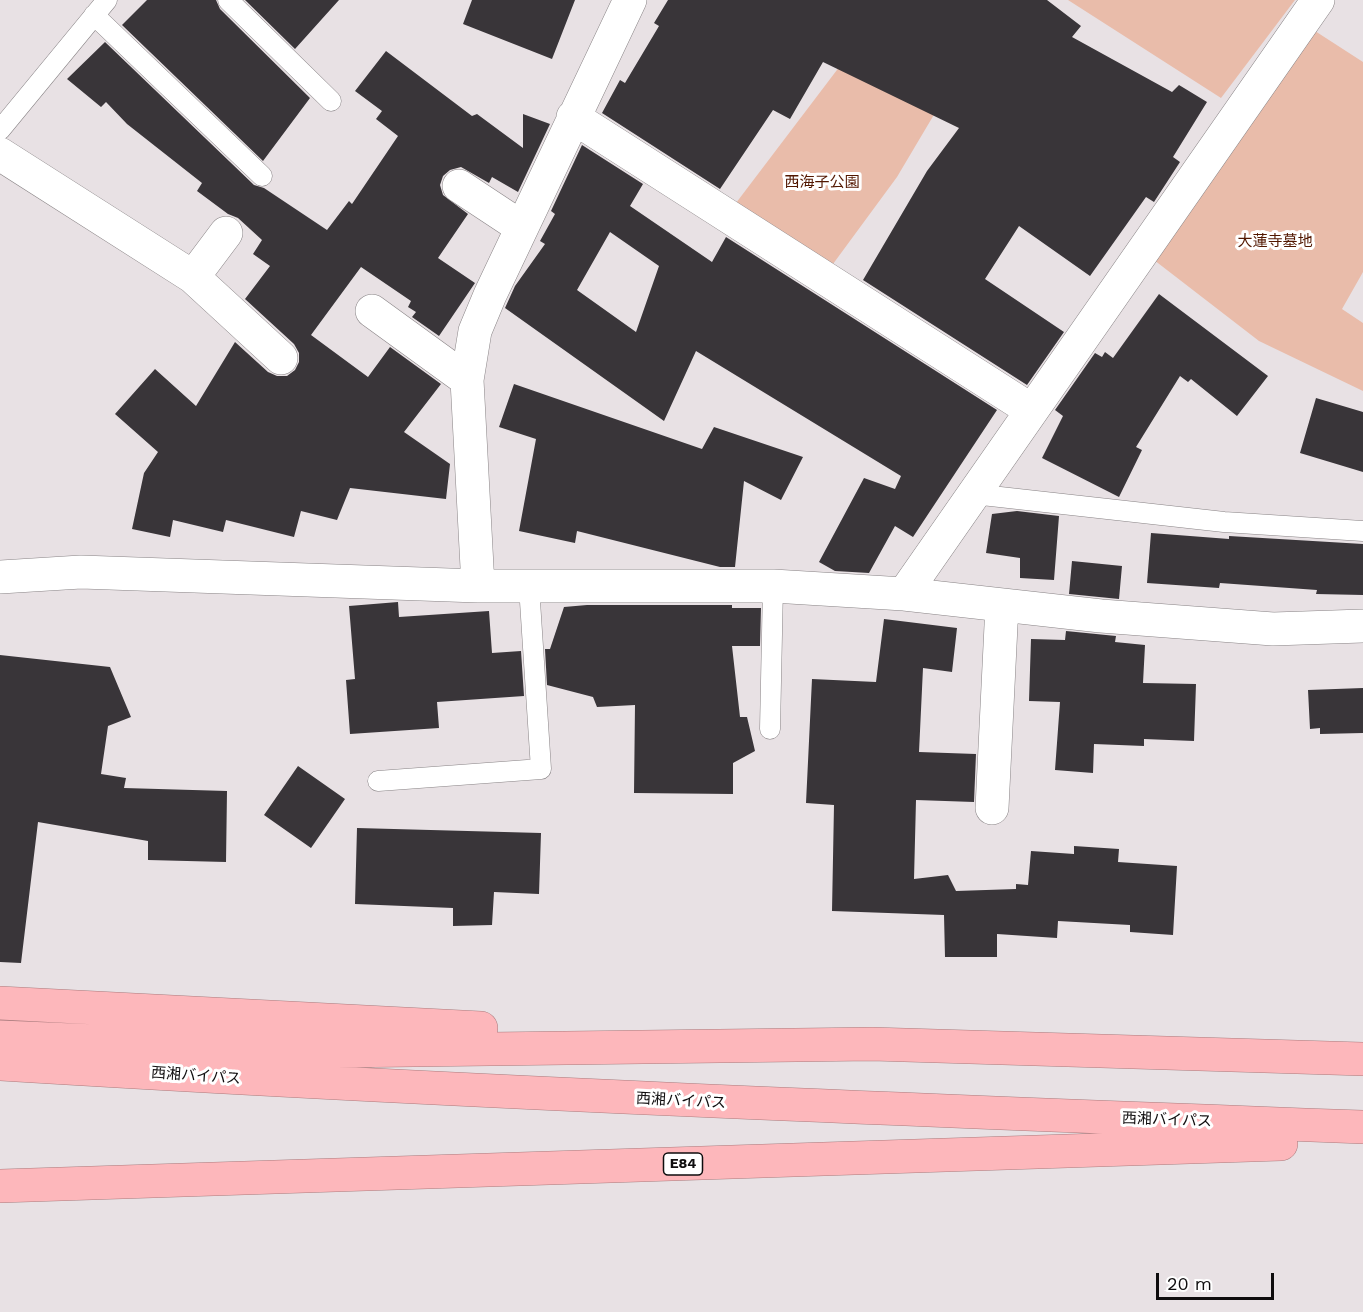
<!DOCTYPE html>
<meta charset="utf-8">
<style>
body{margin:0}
#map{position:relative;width:1363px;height:1312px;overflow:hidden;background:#e8e1e4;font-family:"Work Sans",sans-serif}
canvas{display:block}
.scale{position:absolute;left:1156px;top:1273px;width:118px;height:27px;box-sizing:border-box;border:3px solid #0f0d0e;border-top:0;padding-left:8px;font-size:18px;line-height:21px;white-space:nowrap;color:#0f0d0e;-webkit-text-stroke:4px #fff;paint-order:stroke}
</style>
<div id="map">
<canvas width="1363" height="1312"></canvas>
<div class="scale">20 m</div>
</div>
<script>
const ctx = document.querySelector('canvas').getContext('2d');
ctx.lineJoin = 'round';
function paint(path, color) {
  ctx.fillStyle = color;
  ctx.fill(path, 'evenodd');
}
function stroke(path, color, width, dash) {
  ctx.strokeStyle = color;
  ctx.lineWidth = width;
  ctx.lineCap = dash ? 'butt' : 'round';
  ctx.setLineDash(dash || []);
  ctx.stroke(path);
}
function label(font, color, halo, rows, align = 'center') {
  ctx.font = font + ' "Work Sans","Noto Sans JP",sans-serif';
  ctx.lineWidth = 6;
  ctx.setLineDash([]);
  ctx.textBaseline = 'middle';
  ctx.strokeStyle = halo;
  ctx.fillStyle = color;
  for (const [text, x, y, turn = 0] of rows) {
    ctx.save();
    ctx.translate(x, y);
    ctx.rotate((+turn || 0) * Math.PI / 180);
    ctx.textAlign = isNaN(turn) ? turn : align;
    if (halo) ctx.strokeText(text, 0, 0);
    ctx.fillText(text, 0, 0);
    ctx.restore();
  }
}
const green = new Path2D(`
 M 1002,0 L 897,177 L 833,264 L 736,203 L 887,4 Z
 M 1068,0 L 1295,0 L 1221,98 Z
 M 1315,31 L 1363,62 L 1363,272 L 1342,309 L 1363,323 L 1363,391 L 1259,341 L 1154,260 Z`);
const building = new Path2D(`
 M 147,0 L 216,0 L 220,9 L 310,98 L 263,161 L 122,25 Z
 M 245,0 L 339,0 L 295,49 Z
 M 472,0 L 575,0 L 552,59 L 463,24 Z
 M 668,0 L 1047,0 L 1081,26 L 1072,37 L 1172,92 L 1179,85 L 1207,102 L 1173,157 L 1180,162 L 1154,202 L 1146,197 L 1090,276 L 1019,226 L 985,279 L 1064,332 L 1027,385 L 863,280 L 927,171 L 959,128 L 823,62 L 790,119 L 773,110 L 720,189 L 602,113 L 620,80 L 625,83 L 659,26 L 654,23 Z
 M 105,42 L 254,185 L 264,188 L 327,230 L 349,201 L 352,204 L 398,136 L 376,119 L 382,111 L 355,91 L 386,51 L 472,116 L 477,114 L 523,148 L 523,114 L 550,124 L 518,192 L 492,177 L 489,183 L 461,167 L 450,170 L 443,176 L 440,185 L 443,195 L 468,214 L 438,258 L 475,283 L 439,336 L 412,317 L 416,312 L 408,307 L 411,301 L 361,267 L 311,335 L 368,377 L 390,347 L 441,384 L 404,432 L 450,464 L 446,499 L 350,488 L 337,520 L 301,511 L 294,537 L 226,520 L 223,532 L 173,520 L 170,537 L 132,529 L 144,473 L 158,452 L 115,414 L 155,369 L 196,406 L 235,342 L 268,372 L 277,376 L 287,376 L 295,370 L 299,362 L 299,353 L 294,344 L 245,299 L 270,266 L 253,254 L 262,240 L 238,218 L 228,214 L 197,191 L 202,183 L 127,124 L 106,102 L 101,107 L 67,79 Z
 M 582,145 L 643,184 L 630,206 L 712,262 L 726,237 L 997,410 L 913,537 L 895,526 L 869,573 L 835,571 L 819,562 L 864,478 L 895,489 L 901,476 L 696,351 L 664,421 L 505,308 L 515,286 L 545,244 L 540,241 L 555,214 L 551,211 ZM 610,232 L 659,266 L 636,332 L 577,290 Z
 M 1159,294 L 1268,376 L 1237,416 L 1191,379 L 1188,382 L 1180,376 L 1136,447 L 1142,450 L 1119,497 L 1042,458 L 1063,416 L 1055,410 L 1095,353 L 1102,357 L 1105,352 L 1113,358 Z
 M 514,384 L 702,449 L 714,427 L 803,457 L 781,500 L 744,481 L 735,567 L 720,567 L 577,531 L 575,543 L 519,531 L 536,439 L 499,427 Z
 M 1316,398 L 1363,412 L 1363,472 L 1300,453 Z
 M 1017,511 L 1059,516 L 1054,580 L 1020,578 L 1020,558 L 986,553 L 992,514 Z
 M 1151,533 L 1229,539 L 1229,536 L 1363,544 L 1363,595 L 1316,594 L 1317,590 L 1220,583 L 1219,588 L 1147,583 Z
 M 1072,561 L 1122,566 L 1119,599 L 1069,594 Z
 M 398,602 L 399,617 L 489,611 L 492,653 L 521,651 L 524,696 L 437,702 L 439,728 L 350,734 L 346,680 L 355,679 L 349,606 Z
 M 587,605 L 732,605 L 732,608 L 761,608 L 760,646 L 732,646 L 740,717 L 747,717 L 755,751 L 733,763 L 733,794 L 634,793 L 635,705 L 597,707 L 593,697 L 547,685 L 545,649 L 550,649 L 564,607 Z
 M 884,619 L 957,628 L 952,672 L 923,668 L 919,752 L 976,754 L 974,802 L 916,800 L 914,879 L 948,875 L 956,891 L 1016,889 L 1016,884 L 1028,885 L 1031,851 L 1074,854 L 1074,846 L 1119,849 L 1118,862 L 1177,866 L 1173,935 L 1130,932 L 1130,925 L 1058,921 L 1057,938 L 997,934 L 997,957 L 945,957 L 944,915 L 832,911 L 834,805 L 806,803 L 812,679 L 876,682 Z
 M 1066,631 L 1116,636 L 1115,642 L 1145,645 L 1143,683 L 1196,684 L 1194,741 L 1144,739 L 1144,746 L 1094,744 L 1093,773 L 1055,770 L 1060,702 L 1029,701 L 1031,639 L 1065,640 Z
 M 0,655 L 110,667 L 131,717 L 108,726 L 101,774 L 126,778 L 124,788 L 227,791 L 226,862 L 148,860 L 148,841 L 38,822 L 21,963 L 0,962 Z
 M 1363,688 L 1363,733 L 1320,734 L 1320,728 L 1310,729 L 1308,690 Z
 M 298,766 L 345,799 L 311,848 L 264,815 Z
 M 357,828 L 541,833 L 539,894 L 494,892 L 492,925 L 453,926 L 453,908 L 355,904 Z`);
const service = new Path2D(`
 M 228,0 L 331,101
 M 94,15 L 262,176
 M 0,130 L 107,0
 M 973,494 L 1224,522 L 1363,531
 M 770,729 L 773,586
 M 378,781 L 541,769 L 529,586`);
const minor = new Path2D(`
 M 573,117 L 1031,410
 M 0,154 L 193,277 L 281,358
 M 459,186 L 521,227
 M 193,277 L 226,233
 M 372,311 L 467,380
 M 0,577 L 81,572 L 478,586 L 773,586 L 904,594 L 1101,616 L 1273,629 L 1363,626
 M 478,586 L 467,380 L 475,331 L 490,295 L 630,0
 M 904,594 L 1318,0
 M 992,808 L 1002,605`);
const motorway = new Path2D(`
 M 0,1003 L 481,1028
 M 0,1037 L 337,1051 L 872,1044 L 1363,1059
 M 0,1064 C 454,1092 908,1110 1363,1127
 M 0,1186 L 1281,1144`);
const shields = [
 [683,1164,39]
];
const shieldNames = [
 ["E84",683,1164]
];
const parkNames = [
 ["西海子公園",822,183],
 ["大蓮寺墓地",1275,242]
];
const streetNames = [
 ["西湘バイパス",196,1076,4],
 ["西湘バイパス",681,1101,3],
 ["西湘バイパス",1167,1120,2]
];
paint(green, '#e9bcaa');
paint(building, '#393539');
stroke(service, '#888385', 21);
stroke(minor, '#888385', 34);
stroke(motorway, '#aa7c7e', 34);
stroke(service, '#fff', 20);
stroke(minor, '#fff', 33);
stroke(motorway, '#fdb7bb', 33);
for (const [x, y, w] of shields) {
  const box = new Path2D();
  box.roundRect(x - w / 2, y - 11, w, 22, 4.5);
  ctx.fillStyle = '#fff';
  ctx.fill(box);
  stroke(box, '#0f0d0e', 1.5);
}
label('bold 14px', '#0f0d0e', null, shieldNames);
label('15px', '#521700', '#fff', parkNames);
label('15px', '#0f0d0e', '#fff', streetNames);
</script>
